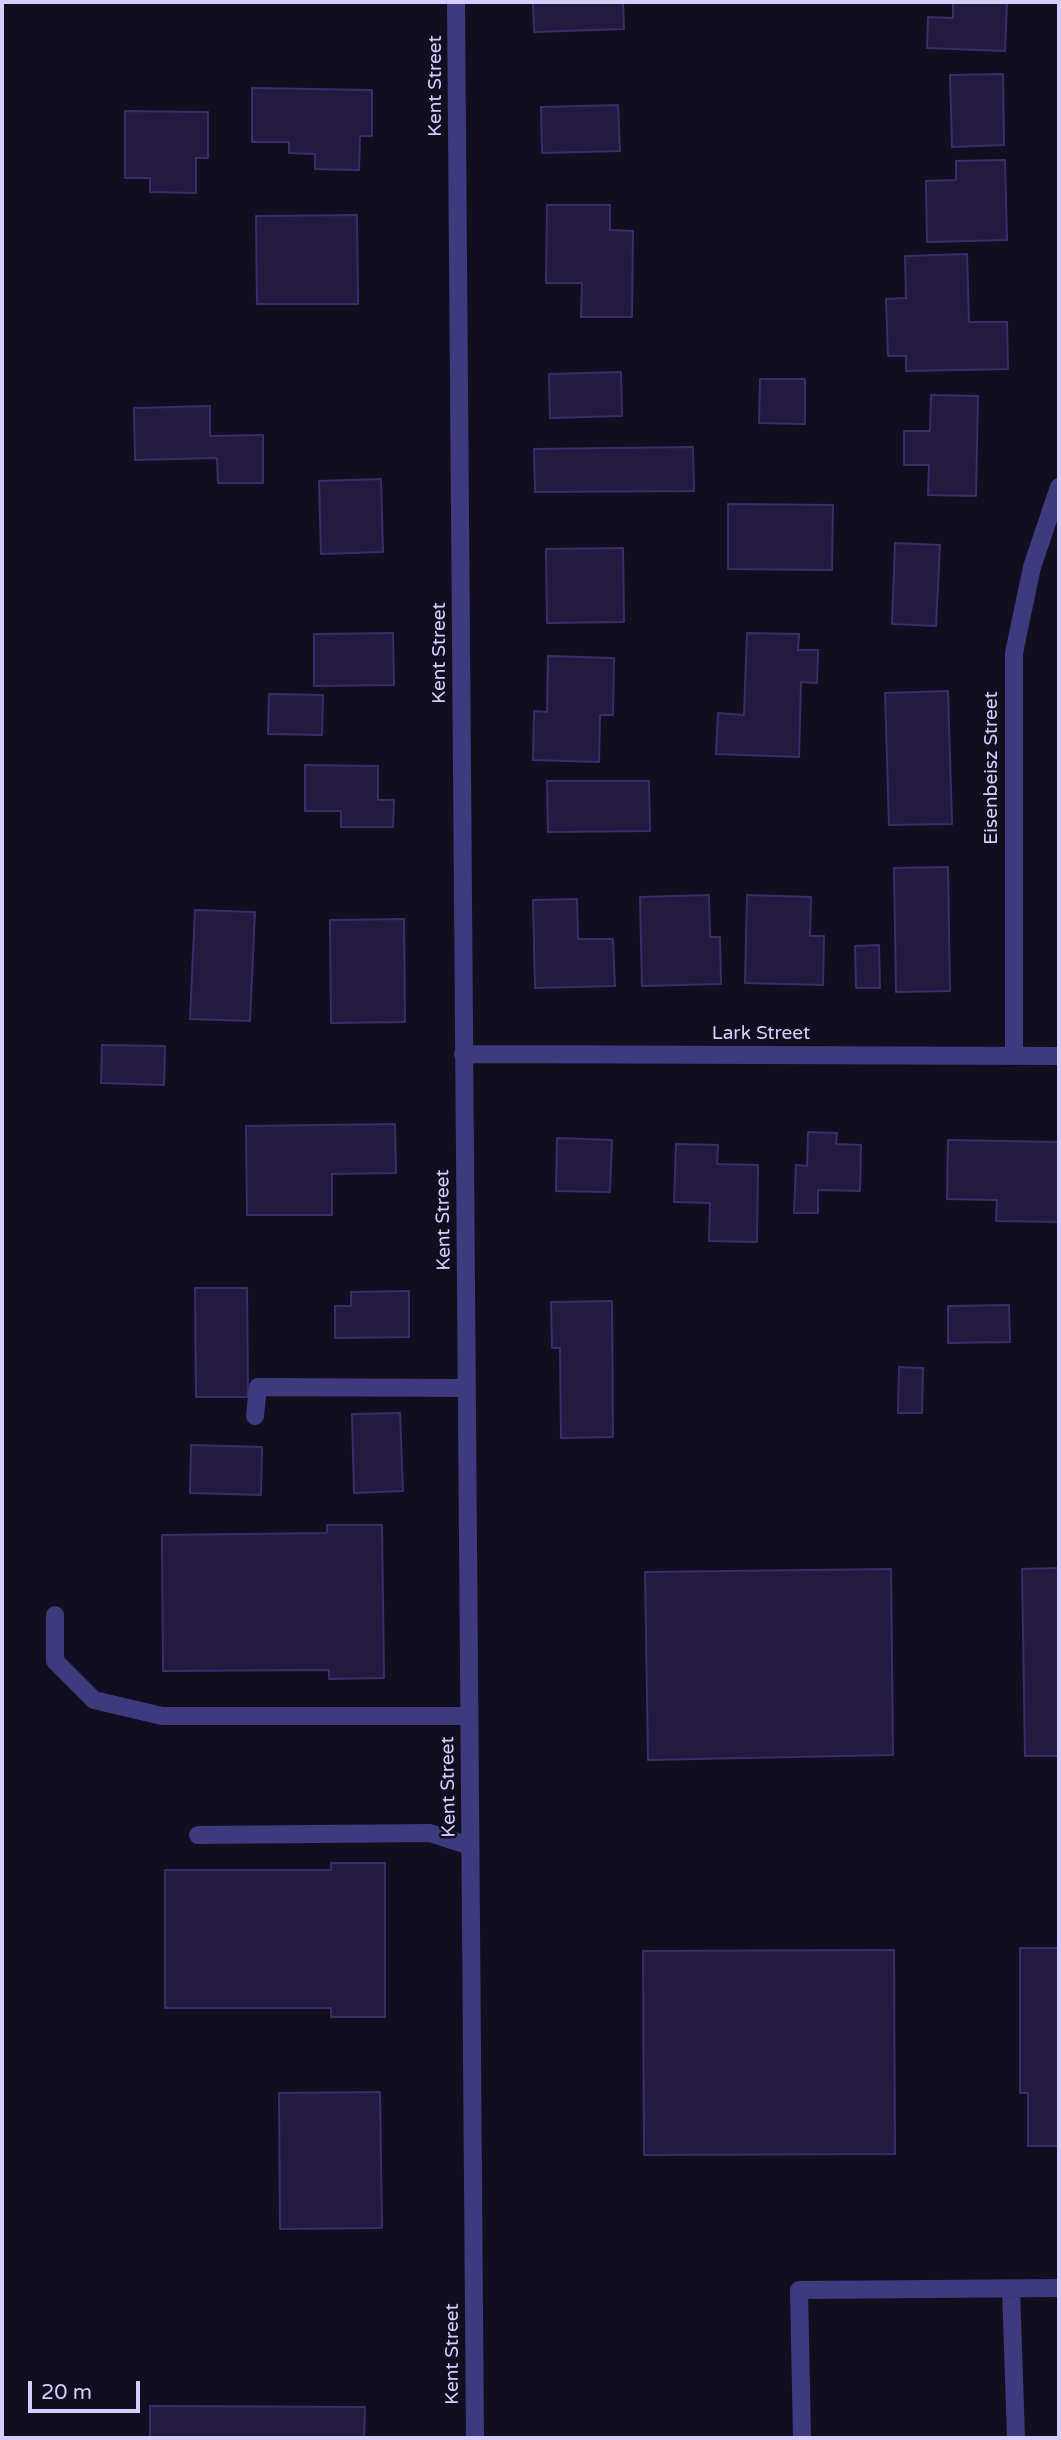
<!DOCTYPE html>
<style>
body{margin:0}
#map{position:relative;width:1061px;height:2440px;overflow:hidden;background:#110e20;font-family:"Varela Round",sans-serif}
canvas{display:block}
.frame{position:absolute;inset:0;border:4px solid #d5cefd;pointer-events:none}
.scale{position:absolute;left:28px;top:2381px;width:112px;height:32px;box-sizing:border-box;border:4px solid #d5cefd;border-top:0;padding-left:9px;font-size:21px;line-height:24px;white-space:nowrap;color:#d5cefd;-webkit-text-stroke:5px #110e20;paint-order:stroke}
</style>
<div id="map">
<canvas width="1061" height="2440"></canvas>
<div class="frame"></div>
<div class="scale">20 m</div>
</div>
<script>
const ctx = document.querySelector('canvas').getContext('2d');
ctx.lineJoin = 'round';
function paint(path, color) {
  ctx.fillStyle = color;
  ctx.fill(path, 'evenodd');
}
function stroke(path, color, width, dash) {
  ctx.strokeStyle = color;
  ctx.lineWidth = width;
  ctx.lineCap = dash ? 'butt' : 'round';
  ctx.setLineDash(dash || []);
  ctx.stroke(path);
}
function label(font, color, halo, rows, align = 'center') {
  ctx.font = font + ' "Varela Round",sans-serif';
  ctx.lineWidth = 5;
  ctx.setLineDash([]);
  ctx.textBaseline = 'middle';
  ctx.strokeStyle = halo;
  ctx.fillStyle = color;
  for (const [text, x, y, turn = 0] of rows) {
    ctx.save();
    ctx.translate(x, y);
    ctx.rotate((+turn || 0) * Math.PI / 180);
    ctx.textAlign = isNaN(turn) ? turn : align;
    if (halo) ctx.strokeText(text, 0, 0);
    ctx.fillText(text, 0, 0);
    ctx.restore();
  }
}
const building = new Path2D(`
 M 533,2 L 623,2 L 624,29 L 534,32 Z
 M 953,2 L 1007,2 L 1005,51 L 927,48 L 928,17 L 953,18 Z
 M 1003,74 L 1004,145 L 952,147 L 950,75 Z
 M 252,88 L 372,90 L 372,136 L 360,136 L 359,170 L 315,169 L 315,154 L 289,153 L 289,142 L 252,142 Z
 M 618,105 L 620,151 L 542,153 L 541,107 Z
 M 125,111 L 208,112 L 208,158 L 196,158 L 196,193 L 150,192 L 150,178 L 125,178 Z
 M 1005,160 L 1007,240 L 927,242 L 926,181 L 956,180 L 956,161 Z
 M 547,205 L 610,205 L 610,230 L 633,231 L 632,317 L 581,317 L 582,283 L 546,283 Z
 M 357,215 L 358,304 L 257,304 L 256,216 Z
 M 967,254 L 969,322 L 1007,322 L 1008,369 L 906,371 L 906,356 L 888,356 L 886,299 L 906,298 L 905,256 Z
 M 621,372 L 622,416 L 550,418 L 549,374 Z
 M 760,379 L 805,379 L 805,424 L 759,423 Z
 M 931,395 L 978,396 L 976,496 L 928,495 L 929,465 L 904,465 L 904,431 L 930,431 Z
 M 210,406 L 210,436 L 263,435 L 263,483 L 218,483 L 217,458 L 135,460 L 134,408 Z
 M 693,447 L 694,491 L 535,492 L 534,449 Z
 M 381,479 L 383,552 L 321,554 L 319,481 Z
 M 728,504 L 833,505 L 832,570 L 728,569 Z
 M 895,543 L 940,545 L 936,626 L 892,624 Z
 M 623,548 L 624,622 L 547,623 L 546,549 Z
 M 393,633 L 394,685 L 314,686 L 314,634 Z
 M 747,633 L 799,634 L 798,650 L 818,650 L 817,683 L 801,682 L 799,757 L 716,754 L 718,713 L 744,715 Z
 M 548,656 L 614,658 L 613,715 L 600,715 L 599,762 L 533,760 L 534,711 L 547,712 Z
 M 948,691 L 952,824 L 889,825 L 885,693 Z
 M 269,694 L 323,695 L 322,735 L 268,734 Z
 M 305,765 L 378,766 L 378,800 L 394,800 L 393,827 L 341,827 L 341,811 L 305,811 Z
 M 547,781 L 649,781 L 650,831 L 548,832 Z
 M 948,867 L 950,991 L 896,992 L 894,868 Z
 M 709,895 L 710,937 L 720,937 L 721,984 L 642,986 L 640,897 Z
 M 747,895 L 811,897 L 810,936 L 824,936 L 823,985 L 745,983 Z
 M 577,899 L 578,939 L 613,939 L 615,986 L 535,988 L 533,900 Z
 M 195,910 L 255,912 L 250,1021 L 190,1019 Z
 M 404,919 L 405,1022 L 331,1023 L 330,920 Z
 M 879,945 L 880,988 L 856,988 L 855,946 Z
 M 102,1045 L 165,1046 L 164,1085 L 101,1083 Z
 M 395,1124 L 396,1173 L 332,1174 L 332,1215 L 247,1215 L 246,1126 Z
 M 808,1132 L 837,1133 L 836,1144 L 861,1145 L 860,1191 L 818,1190 L 818,1213 L 794,1213 L 796,1165 L 807,1166 Z
 M 557,1138 L 612,1140 L 610,1192 L 556,1191 Z
 M 948,1140 L 1059,1142 L 1059,1222 L 996,1221 L 997,1200 L 947,1199 Z
 M 676,1144 L 718,1145 L 717,1164 L 758,1165 L 757,1242 L 709,1241 L 710,1203 L 674,1202 Z
 M 195,1288 L 247,1288 L 248,1397 L 196,1397 Z
 M 409,1291 L 409,1337 L 335,1338 L 335,1306 L 351,1306 L 351,1292 Z
 M 612,1301 L 613,1437 L 561,1438 L 560,1348 L 552,1348 L 551,1302 Z
 M 1009,1305 L 1010,1342 L 948,1343 L 948,1306 Z
 M 899,1367 L 923,1368 L 922,1413 L 898,1413 Z
 M 400,1413 L 403,1491 L 354,1493 L 352,1414 Z
 M 191,1445 L 262,1447 L 261,1495 L 190,1493 Z
 M 327,1525 L 382,1525 L 384,1678 L 329,1679 L 329,1670 L 163,1671 L 162,1535 L 327,1533 Z
 M 1059,1568 L 1059,1756 L 1025,1756 L 1022,1569 Z
 M 891,1569 L 893,1755 L 648,1760 L 645,1572 Z
 M 331,1863 L 385,1863 L 385,2017 L 331,2017 L 331,2008 L 165,2008 L 165,1870 L 331,1870 Z
 M 1020,1948 L 1059,1948 L 1059,2146 L 1028,2146 L 1028,2093 L 1020,2093 Z
 M 894,1950 L 895,2154 L 644,2155 L 643,1951 Z
 M 380,2092 L 382,2228 L 280,2229 L 279,2093 Z
 M 150,2406 L 365,2407 L 364,2438 L 150,2438 Z`);
const minor = new Path2D(`
 M 456,2 L 475,2438
 M 463,1054 L 1059,1056
 M 1014,1055 L 1014,653 L 1032,567 L 1059,487
 M 255,1416 L 258,1387 L 467,1388
 M 55,1615 L 55,1661 L 94,1700 L 162,1716 L 469,1716
 M 198,1835 L 430,1833 L 470,1846
 M 1011,2289 L 1016,2438
 M 802,2438 L 799,2290 L 1059,2288`);
const streetNames = [
 ["Kent Street",436,86,-90],
 ["Kent Street",440,653,-90],
 ["Eisenbeisz Street",992,768,-90],
 ["Lark Street",761,1034],
 ["Kent Street",444,1220,-91],
 ["Kent Street",449,1787,-91],
 ["Kent Street",453,2354,-90]
];
paint(building, '#231a40');
stroke(building, '#3b2d6c', 2);
stroke(minor, '#3e3a7e', 18);
label('19px', '#d5cefd', '#110e20', streetNames);
</script>
